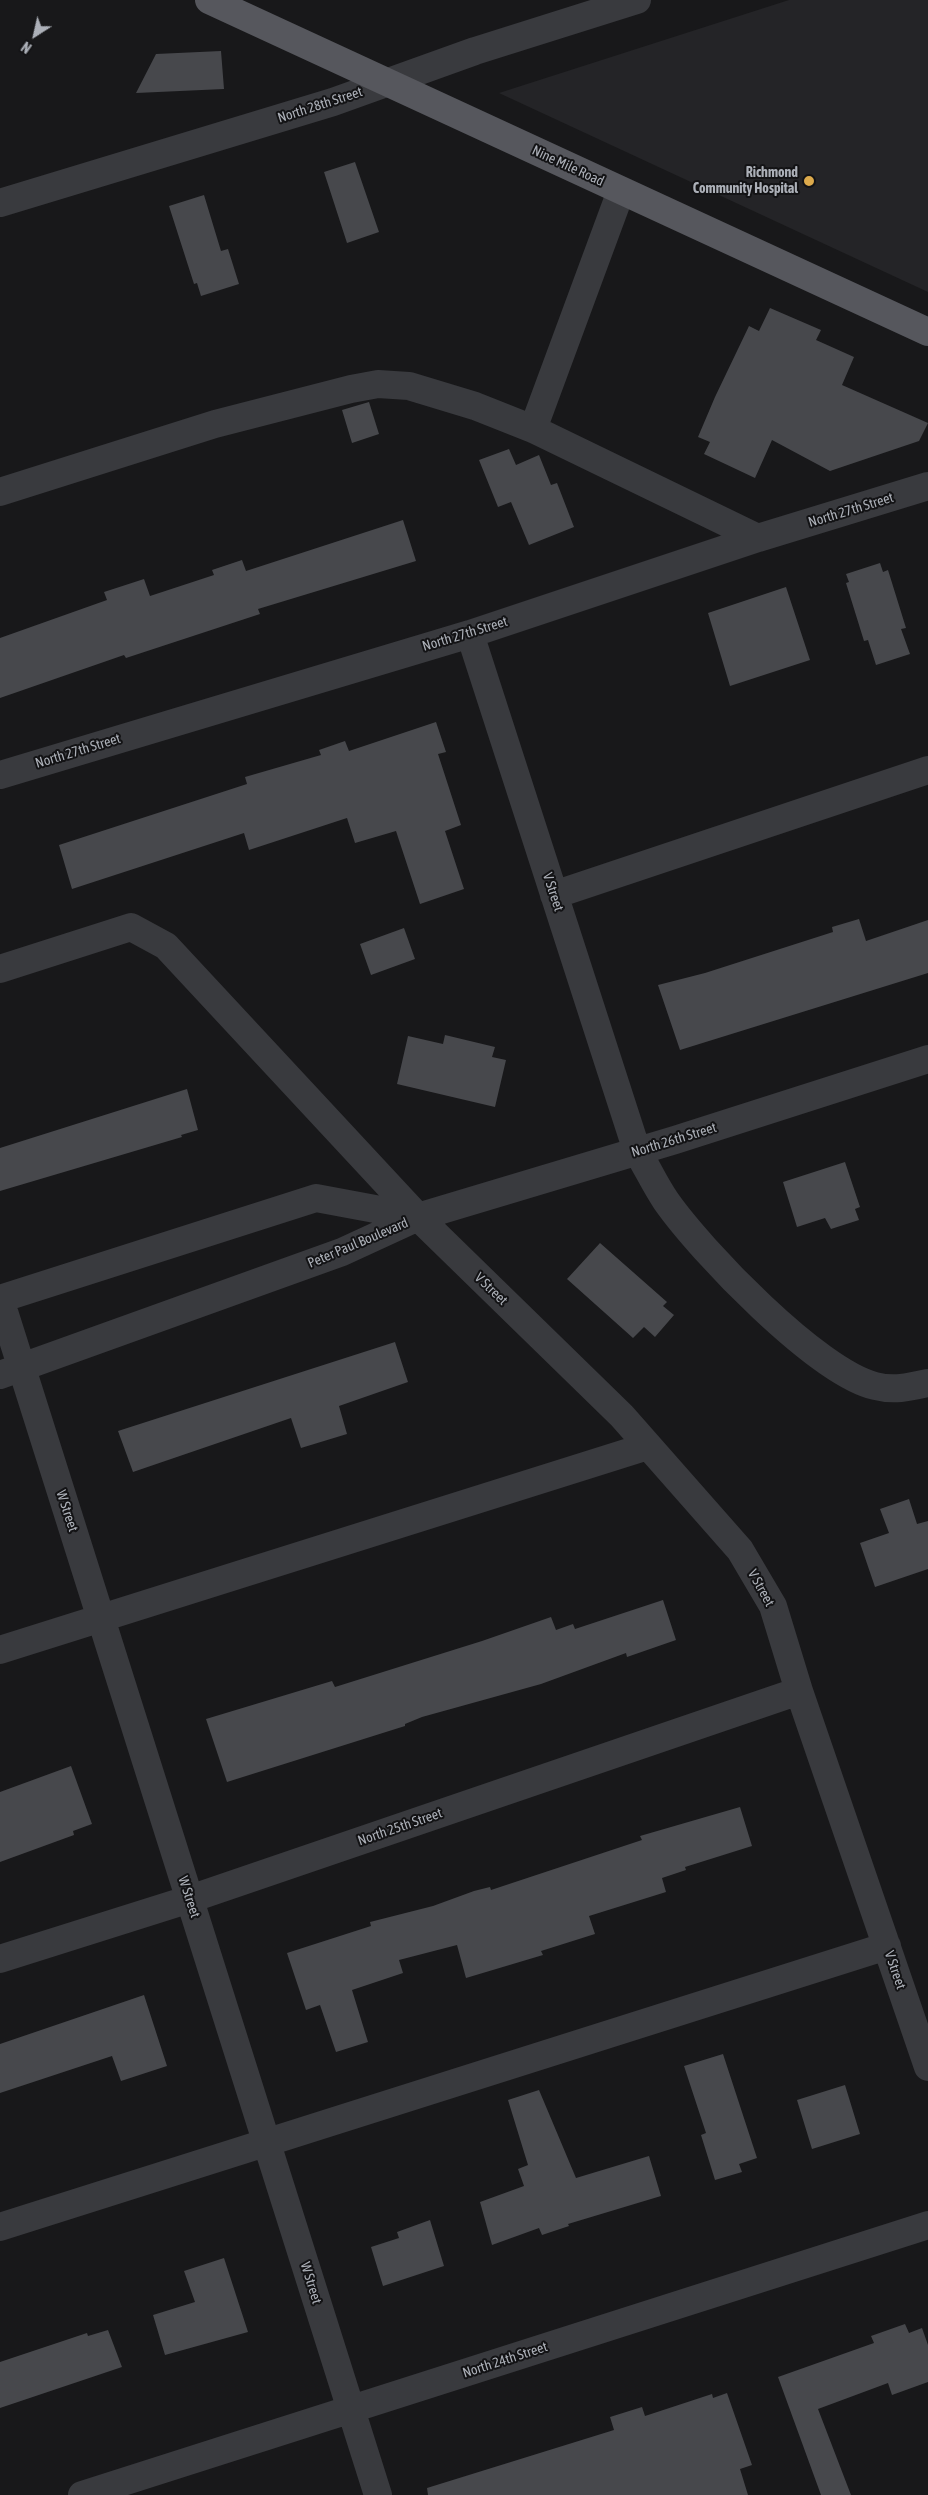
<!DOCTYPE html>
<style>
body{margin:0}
#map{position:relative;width:928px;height:2495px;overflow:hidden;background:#18181a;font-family:"Asap Condensed",sans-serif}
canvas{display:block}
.north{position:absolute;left:10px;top:10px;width:50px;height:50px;-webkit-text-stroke:4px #131315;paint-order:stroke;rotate:215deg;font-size:14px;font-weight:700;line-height:20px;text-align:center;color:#acb0b8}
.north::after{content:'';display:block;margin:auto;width:18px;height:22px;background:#acb0b8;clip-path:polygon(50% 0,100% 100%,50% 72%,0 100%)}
</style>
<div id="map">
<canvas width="928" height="2495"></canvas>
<div class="north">N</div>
</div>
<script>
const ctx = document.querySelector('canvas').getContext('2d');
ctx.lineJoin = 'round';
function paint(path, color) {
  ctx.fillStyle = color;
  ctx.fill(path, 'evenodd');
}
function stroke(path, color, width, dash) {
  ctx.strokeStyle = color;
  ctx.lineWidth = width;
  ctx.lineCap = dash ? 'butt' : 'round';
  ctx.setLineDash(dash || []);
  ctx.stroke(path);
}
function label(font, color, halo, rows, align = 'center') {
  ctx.font = font + ' "Asap Condensed",sans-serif';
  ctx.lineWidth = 4;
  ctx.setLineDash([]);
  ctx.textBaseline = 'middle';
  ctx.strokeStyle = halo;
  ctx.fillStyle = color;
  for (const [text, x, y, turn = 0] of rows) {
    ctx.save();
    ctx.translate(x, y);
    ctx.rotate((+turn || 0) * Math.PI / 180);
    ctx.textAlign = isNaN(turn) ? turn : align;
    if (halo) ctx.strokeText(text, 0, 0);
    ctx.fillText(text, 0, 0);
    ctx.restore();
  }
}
const built = new Path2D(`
 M 789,0 L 928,0 L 928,292 L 499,93 Z`);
const building = new Path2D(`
 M 221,51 L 224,89 L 136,93 L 156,54 Z
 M 355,162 L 379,232 L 347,243 L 324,172 Z
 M 204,195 L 221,251 L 228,249 L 239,284 L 201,296 L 197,283 L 194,284 L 169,206 Z
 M 770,308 L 821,330 L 816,340 L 854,357 L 842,385 L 928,423 L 919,441 L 830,471 L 772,440 L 755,478 L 704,454 L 710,442 L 698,437 L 715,397 L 749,326 L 759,331 Z
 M 369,402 L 379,434 L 352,443 L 342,410 Z
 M 509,449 L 516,465 L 539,455 L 551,485 L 557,483 L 574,527 L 529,545 L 511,502 L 498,507 L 479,460 Z
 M 403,520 L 416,561 L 258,609 L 260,614 L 126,658 L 124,655 L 0,698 L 0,638 L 107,600 L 104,592 L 144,579 L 150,596 L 214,575 L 212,570 L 242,560 L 246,571 Z
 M 880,563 L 883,572 L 888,570 L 906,628 L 901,629 L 910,654 L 876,665 L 868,640 L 864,641 L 846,583 L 849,582 L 846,574 Z
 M 786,587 L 810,660 L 730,686 L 708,613 Z
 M 436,722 L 446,752 L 438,754 L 461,825 L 445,831 L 464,889 L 420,904 L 396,831 L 355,843 L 347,818 L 249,850 L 244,833 L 72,889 L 59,845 L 247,784 L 245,777 L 321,755 L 319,750 L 345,741 L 349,751 Z
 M 859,919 L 866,941 L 928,920 L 928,973 L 680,1050 L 658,985 L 705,973 L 833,932 L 832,927 Z
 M 404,928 L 415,959 L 371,975 L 360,944 Z
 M 445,1035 L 495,1047 L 492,1057 L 506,1060 L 495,1107 L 397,1084 L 408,1036 L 443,1044 Z
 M 187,1089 L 198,1130 L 181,1135 L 182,1137 L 0,1191 L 0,1148 Z
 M 845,1162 L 860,1207 L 855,1209 L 859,1220 L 831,1229 L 825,1218 L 797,1227 L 783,1182 Z
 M 600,1243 L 667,1302 L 663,1306 L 674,1315 L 655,1337 L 644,1327 L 633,1338 L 567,1279 Z
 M 395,1342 L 408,1382 L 339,1406 L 347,1434 L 301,1448 L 291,1418 L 133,1472 L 118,1431 Z
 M 909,1499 L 917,1524 L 928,1521 L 928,1569 L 875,1587 L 860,1543 L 889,1533 L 880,1509 Z
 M 663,1600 L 676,1640 L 627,1657 L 626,1653 L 541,1684 L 422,1717 L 405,1724 L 405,1726 L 227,1782 L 206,1719 L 332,1681 L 335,1687 L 482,1641 L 551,1617 L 556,1630 L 573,1624 L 575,1629 Z
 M 71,1766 L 92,1824 L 73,1831 L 74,1835 L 0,1862 L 0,1792 Z
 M 740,1807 L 752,1846 L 685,1867 L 686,1870 L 662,1878 L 666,1892 L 589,1916 L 595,1934 L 541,1951 L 543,1955 L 466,1978 L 457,1945 L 399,1960 L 403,1973 L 352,1990 L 368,2042 L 336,2052 L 320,2005 L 306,2010 L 287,1953 L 371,1926 L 370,1922 L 433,1906 L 474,1891 L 490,1887 L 491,1890 L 642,1840 L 640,1836 Z
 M 144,1995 L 167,2066 L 121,2081 L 112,2056 L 0,2093 L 0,2044 Z
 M 723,2054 L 757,2158 L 739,2164 L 742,2172 L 715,2180 L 701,2135 L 706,2133 L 684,2066 Z
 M 845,2085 L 860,2134 L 812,2149 L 797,2100 Z
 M 539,2090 L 576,2178 L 649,2156 L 661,2196 L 568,2224 L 569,2226 L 542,2235 L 539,2228 L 492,2245 L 480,2202 L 524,2186 L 518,2169 L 528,2165 L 508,2100 Z
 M 430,2220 L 444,2266 L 383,2286 L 371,2247 L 399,2238 L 397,2232 Z
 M 224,2258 L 248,2332 L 165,2355 L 153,2315 L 195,2302 L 184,2271 Z
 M 905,2324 L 909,2333 L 922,2328 L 928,2345 L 928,2382 L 892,2395 L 888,2383 L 818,2409 L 851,2495 L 821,2495 L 778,2377 L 874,2343 L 871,2336 Z
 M 108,2330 L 122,2367 L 0,2408 L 0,2362 L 87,2333 L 88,2336 Z
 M 727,2393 L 752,2465 L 740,2469 L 748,2495 L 428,2495 L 427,2488 L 614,2430 L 610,2417 L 642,2407 L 645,2416 L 712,2394 L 713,2398 Z`);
const minor = new Path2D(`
 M 0,203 L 333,102 L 475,51 L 637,0
 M 533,429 L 621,191
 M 0,492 L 215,424 L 351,389 L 378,384 L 409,386 L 475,406 L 533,429 L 758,538
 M 470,634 L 637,1151 C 647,1167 655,1185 666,1201 C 701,1251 817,1372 875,1386 C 894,1391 910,1387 928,1383
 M 0,775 L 470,634 L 758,538 L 928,486
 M 554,895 L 928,770
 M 0,969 L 131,927 L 166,946 L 418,1217 L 622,1416 L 740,1550 L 773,1606 L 799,1691 L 928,2067
 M 0,1299 L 378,2495
 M 0,1299 L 316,1198 L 418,1217
 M 0,1375 L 342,1252 L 418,1217 L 675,1140 L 928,1059
 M 0,1650 L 648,1446
 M 0,1959 L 190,1899 L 799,1691
 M 0,2227 L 887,1946
 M 82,2495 L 928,2225`);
const major = new Path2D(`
 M 209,0 L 928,332`);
const markers = [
 [809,181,6,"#ddaa4c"]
];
const streetNames = [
 ["North 28th Street",320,105,-18],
 ["Nine Mile Road",568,166,25],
 ["North 27th Street",851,510,-17],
 ["North 27th Street",465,634,-17],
 ["North 27th Street",78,751,-17],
 ["V Street",553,892,72],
 ["North 26th Street",674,1140,-17],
 ["Peter Paul Boulevard",358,1243,-23],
 ["V Street",491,1289,44],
 ["W Street",67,1511,72],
 ["V Street",761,1588,61],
 ["North 25th Street",400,1827,-19],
 ["W Street",189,1897,72],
 ["V Street",895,1970,71],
 ["W Street",311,2283,73],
 ["North 24th Street",505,2360,-18]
];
const poiNames = [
 ["Richmond",798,173],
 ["Community Hospital",798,189]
];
paint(built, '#242427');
paint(building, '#47484c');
stroke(minor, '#393a3e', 28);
stroke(major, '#56575d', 28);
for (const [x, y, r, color] of markers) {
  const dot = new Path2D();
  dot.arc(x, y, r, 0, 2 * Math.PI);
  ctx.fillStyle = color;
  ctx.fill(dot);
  stroke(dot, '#131315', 2);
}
label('14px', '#acb0b8', '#131315', streetNames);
label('bold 14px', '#acb0b8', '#131315', poiNames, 'right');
</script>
